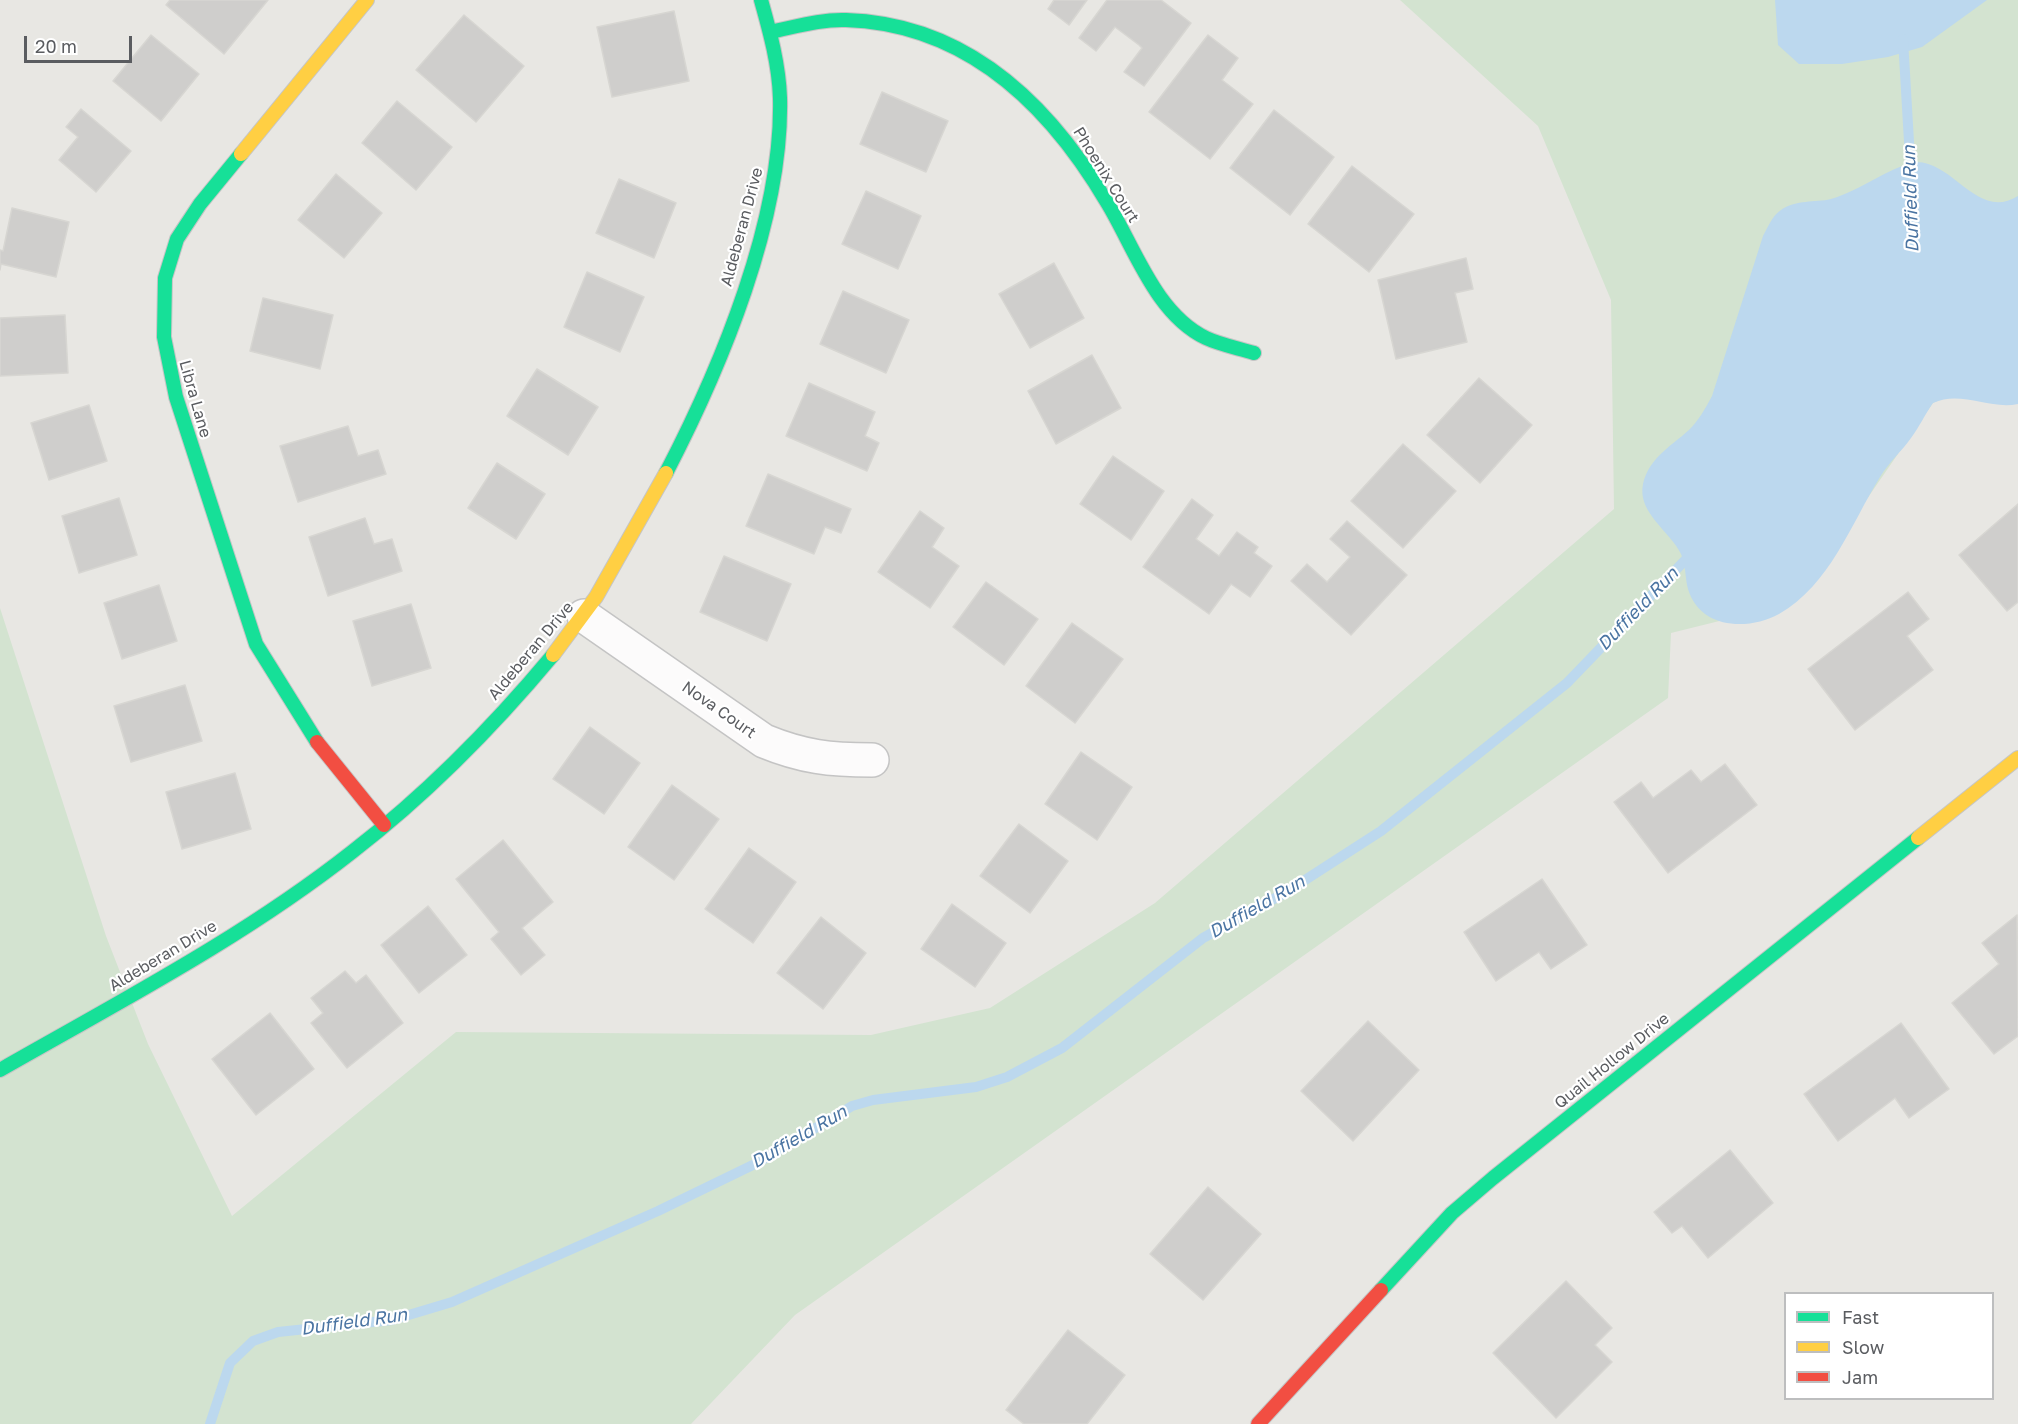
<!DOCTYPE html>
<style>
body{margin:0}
#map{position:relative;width:2018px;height:1424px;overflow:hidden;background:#e8e7e3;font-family:"Golos Text",sans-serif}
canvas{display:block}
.legend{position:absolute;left:1784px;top:1292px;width:210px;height:108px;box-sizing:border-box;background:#fff;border:2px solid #bdbebf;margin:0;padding:8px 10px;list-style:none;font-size:18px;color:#5a5c60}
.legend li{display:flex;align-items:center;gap:12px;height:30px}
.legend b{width:30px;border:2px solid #bdbebf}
.scale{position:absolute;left:24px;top:36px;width:108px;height:27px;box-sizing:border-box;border:3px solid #5a5c60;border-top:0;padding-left:8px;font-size:18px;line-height:21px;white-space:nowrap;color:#5a5c60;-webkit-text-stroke:4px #fff;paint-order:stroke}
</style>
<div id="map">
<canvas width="2018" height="1424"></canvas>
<ul class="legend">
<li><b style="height:8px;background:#16e098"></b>Fast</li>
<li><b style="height:8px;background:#ffcf43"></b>Slow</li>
<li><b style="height:8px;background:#f24e42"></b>Jam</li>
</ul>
<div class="scale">20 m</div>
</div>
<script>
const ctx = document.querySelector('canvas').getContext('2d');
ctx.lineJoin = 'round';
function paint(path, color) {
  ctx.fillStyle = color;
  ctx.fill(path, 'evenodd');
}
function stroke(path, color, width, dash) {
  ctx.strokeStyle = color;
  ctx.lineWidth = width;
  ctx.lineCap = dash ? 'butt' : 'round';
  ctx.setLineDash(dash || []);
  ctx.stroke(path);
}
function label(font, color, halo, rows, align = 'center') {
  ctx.font = font + ' "Golos Text",sans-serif';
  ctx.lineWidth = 4.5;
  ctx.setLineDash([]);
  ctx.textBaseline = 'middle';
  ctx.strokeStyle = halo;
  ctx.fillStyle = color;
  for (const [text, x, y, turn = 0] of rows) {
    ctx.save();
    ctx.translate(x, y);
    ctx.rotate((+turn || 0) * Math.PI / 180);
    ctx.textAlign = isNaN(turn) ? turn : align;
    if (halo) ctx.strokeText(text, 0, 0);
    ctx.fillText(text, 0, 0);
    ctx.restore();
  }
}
const green = new Path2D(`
 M 1400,0 L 2018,0 L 2018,366 L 1933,403 L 1796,602 L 1671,633 L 1668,698 L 795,1315 L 691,1424 L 0,1424 L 0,608 L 106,936 L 148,1044 L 232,1216 L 456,1032 L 871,1035 L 990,1008 L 1155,903 L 1614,509 L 1611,300 L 1538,126 Z`);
const water = new Path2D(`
 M 1775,0 L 1987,0 L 1922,47 L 1888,57 L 1842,64 L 1799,64 L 1778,45 Z
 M 1917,162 C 1955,163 1978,221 2018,196 L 2018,404 C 1989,410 1961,390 1933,403 C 1925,414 1920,426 1911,438 C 1902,451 1889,462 1880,477 C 1851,524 1830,585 1779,614 C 1748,631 1700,629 1688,589 C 1685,578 1686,565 1681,554 C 1670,531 1637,513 1643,484 C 1649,458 1670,447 1689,430 C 1699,420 1705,409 1712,396 L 1763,236 C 1768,227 1772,216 1781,210 C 1797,199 1814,203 1831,199 C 1862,190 1886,168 1917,162 Z`);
const stream = new Path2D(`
 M 1903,39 L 1911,176
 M 210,1424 L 230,1363 L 253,1341 L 278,1332 L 392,1320 L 452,1302 L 658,1211 L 759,1162 L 852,1106 L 873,1100 L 976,1087 L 1007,1077 L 1062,1048 L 1203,938 L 1288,891 L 1381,831 L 1567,683 L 1693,552`);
const building = new Path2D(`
 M 170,0 L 268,0 L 224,54 L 166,5 Z
 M 1054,0 L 1087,0 L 1069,25 L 1048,9 Z
 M 1107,0 L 1161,0 L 1191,23 L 1144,86 L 1124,72 L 1142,48 L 1139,45 L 1115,27 L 1096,51 L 1079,38 Z
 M 674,11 L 689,81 L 612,97 L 597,27 Z
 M 464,15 L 524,66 L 476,122 L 416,70 Z
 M 151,35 L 199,74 L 161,121 L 113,81 Z
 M 1208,35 L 1238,58 L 1222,80 L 1253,104 L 1210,159 L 1149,112 Z
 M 882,92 L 948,121 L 926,172 L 860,144 Z
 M 397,101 L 452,147 L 416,190 L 362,143 Z
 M 81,109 L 131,151 L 96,192 L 59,160 L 78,137 L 66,127 Z
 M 1274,110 L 1334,157 L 1290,215 L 1230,168 Z
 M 1352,166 L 1414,214 L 1369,272 L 1308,224 Z
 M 336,174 L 382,213 L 344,258 L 298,220 Z
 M 619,179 L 676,203 L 654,258 L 596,233 Z
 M 866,191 L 921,216 L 898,269 L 842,244 Z
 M 12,208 L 69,222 L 56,277 L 1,264 L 0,270 L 0,250 L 3,251 Z
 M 1466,258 L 1473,289 L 1455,293 L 1467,342 L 1396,359 L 1378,280 Z
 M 1054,263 L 1084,318 L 1030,348 L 999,294 Z
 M 587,272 L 644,297 L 620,352 L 564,327 Z
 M 843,291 L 909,320 L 886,373 L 820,344 Z
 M 263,298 L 333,315 L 320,369 L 250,351 Z
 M 65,315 L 68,373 L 0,376 L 0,318 Z
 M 1092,355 L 1121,408 L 1056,444 L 1028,391 Z
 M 537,369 L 598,407 L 568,455 L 507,416 Z
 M 1479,378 L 1532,425 L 1480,483 L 1427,435 Z
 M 809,383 L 875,412 L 865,436 L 879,443 L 867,471 L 786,436 Z
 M 89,405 L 107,461 L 49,480 L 31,423 Z
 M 348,426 L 358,456 L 378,450 L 386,474 L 298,502 L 280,446 Z
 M 1403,444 L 1456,491 L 1403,548 L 1351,501 Z
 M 1113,456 L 1164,491 L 1131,540 L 1080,504 Z
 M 497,463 L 545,494 L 516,539 L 468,508 Z
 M 768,474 L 851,509 L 841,533 L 825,527 L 814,554 L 746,526 Z
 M 119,498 L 137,555 L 79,573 L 62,516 Z
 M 1192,499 L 1213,515 L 1196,539 L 1219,556 L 1237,532 L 1258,547 L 1254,553 L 1272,566 L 1250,597 L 1231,584 L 1209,614 L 1143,567 Z
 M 2018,504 L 2018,602 L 2007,611 L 1959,555 Z
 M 920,511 L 944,528 L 932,547 L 959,566 L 930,608 L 878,572 Z
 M 365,518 L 374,544 L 392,539 L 402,571 L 328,596 L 309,537 Z
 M 1347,521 L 1407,575 L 1351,635 L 1291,581 L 1307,564 L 1327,582 L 1350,557 L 1330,539 Z
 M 724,556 L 791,584 L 767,641 L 700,612 Z
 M 986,582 L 1038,619 L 1004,665 L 953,627 Z
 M 159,585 L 177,641 L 122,659 L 104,603 Z
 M 1908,592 L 1929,619 L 1907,636 L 1933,670 L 1855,730 L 1808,669 Z
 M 411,604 L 431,668 L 372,686 L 353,621 Z
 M 1072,623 L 1123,659 L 1075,723 L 1026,686 Z
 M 185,685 L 202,741 L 131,762 L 114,706 Z
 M 590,727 L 640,763 L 604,814 L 553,779 Z
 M 1081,752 L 1132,787 L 1097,840 L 1045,804 Z
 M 1725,764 L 1757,805 L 1668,873 L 1614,802 L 1641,782 L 1653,798 L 1691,770 L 1701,782 Z
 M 235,773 L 251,829 L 182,849 L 166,792 Z
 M 672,785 L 719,819 L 674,880 L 628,847 Z
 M 1019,824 L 1068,861 L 1030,913 L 980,876 Z
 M 503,840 L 553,902 L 522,928 L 545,955 L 521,975 L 491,939 L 499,932 L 456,879 Z
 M 749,848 L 796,882 L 753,943 L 705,909 Z
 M 1542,879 L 1587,945 L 1551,969 L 1539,952 L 1496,981 L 1464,932 Z
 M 952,904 L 1006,943 L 975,987 L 921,949 Z
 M 428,906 L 467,955 L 419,993 L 381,945 Z
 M 2017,915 L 2018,1036 L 1994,1054 L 1952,1003 L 1999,964 L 1982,943 Z
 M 821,917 L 866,953 L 823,1009 L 777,973 Z
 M 345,971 L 356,983 L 366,975 L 403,1023 L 347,1068 L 311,1023 L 323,1013 L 311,998 Z
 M 270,1013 L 314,1069 L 256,1115 L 212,1059 Z
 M 1368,1021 L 1419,1070 L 1353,1141 L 1301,1091 Z
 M 1901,1023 L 1949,1089 L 1909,1118 L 1895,1098 L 1838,1141 L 1804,1094 Z
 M 1730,1150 L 1773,1203 L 1708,1258 L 1682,1226 L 1672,1233 L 1654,1212 Z
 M 1208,1187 L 1261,1234 L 1203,1300 L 1150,1254 Z
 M 1566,1281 L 1612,1328 L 1595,1345 L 1612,1362 L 1556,1418 L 1493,1353 Z
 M 1068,1330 L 1125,1375 L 1087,1424 L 1024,1424 L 1006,1410 Z`);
const street = new Path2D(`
 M 584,616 L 764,741 C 803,757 830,760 872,760`);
const fast = new Path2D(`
 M 770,32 C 795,27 821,19 846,20 C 968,24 1050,105 1108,204 C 1135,249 1156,314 1206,338 C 1221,345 1238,348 1254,353
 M 241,154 L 200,204 L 177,239 L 165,278 L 164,337 L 176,397 L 256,644 L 317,742
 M 666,473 C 721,367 783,219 780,98 C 779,65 770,32 761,0
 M 0,1070 C 119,1002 244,937 352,852 C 427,794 493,727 553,655
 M 1381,1290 L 1452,1213 L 1493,1178 L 1918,838`);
const slow = new Path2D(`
 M 241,154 L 367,0
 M 553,655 L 596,597 L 666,473
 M 1918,838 L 2018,758`);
const jam = new Path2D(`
 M 317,742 L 384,825
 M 1258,1424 L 1381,1290`);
const streetNames = [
 ["Phoenix Court",1106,175,58],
 ["Aldeberan Drive",742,227,-75],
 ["Libra Lane",195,399,74],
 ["Aldeberan Drive",531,651,-50],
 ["Nova Court",719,710,35],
 ["Aldeberan Drive",163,956,-31],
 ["Quail Hollow Drive",1612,1061,-39]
];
const waterNames = [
 ["Duffield Run",1911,199,-92],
 ["Duffield Run",1638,609,-46],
 ["Duffield Run",1257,907,-30],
 ["Duffield Run",799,1137,-30],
 ["Duffield Run",354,1322,-8]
];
paint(green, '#d3e3d0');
paint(water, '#bcd8ee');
stroke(stream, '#bcd8ee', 10);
paint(building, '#cfcecc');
stroke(building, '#d7d6d2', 1.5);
stroke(street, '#c4c4c4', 36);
stroke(fast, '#c5c5c5', 16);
stroke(slow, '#c5c5c5', 16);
stroke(jam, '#c5c5c5', 16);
stroke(street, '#fcfbfb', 33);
stroke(fast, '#16e098', 14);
stroke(slow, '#ffcf43', 14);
stroke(jam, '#f24e42', 14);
label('16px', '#5a5c60', '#fff', streetNames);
label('italic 18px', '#4a74a2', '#fff', waterNames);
</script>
